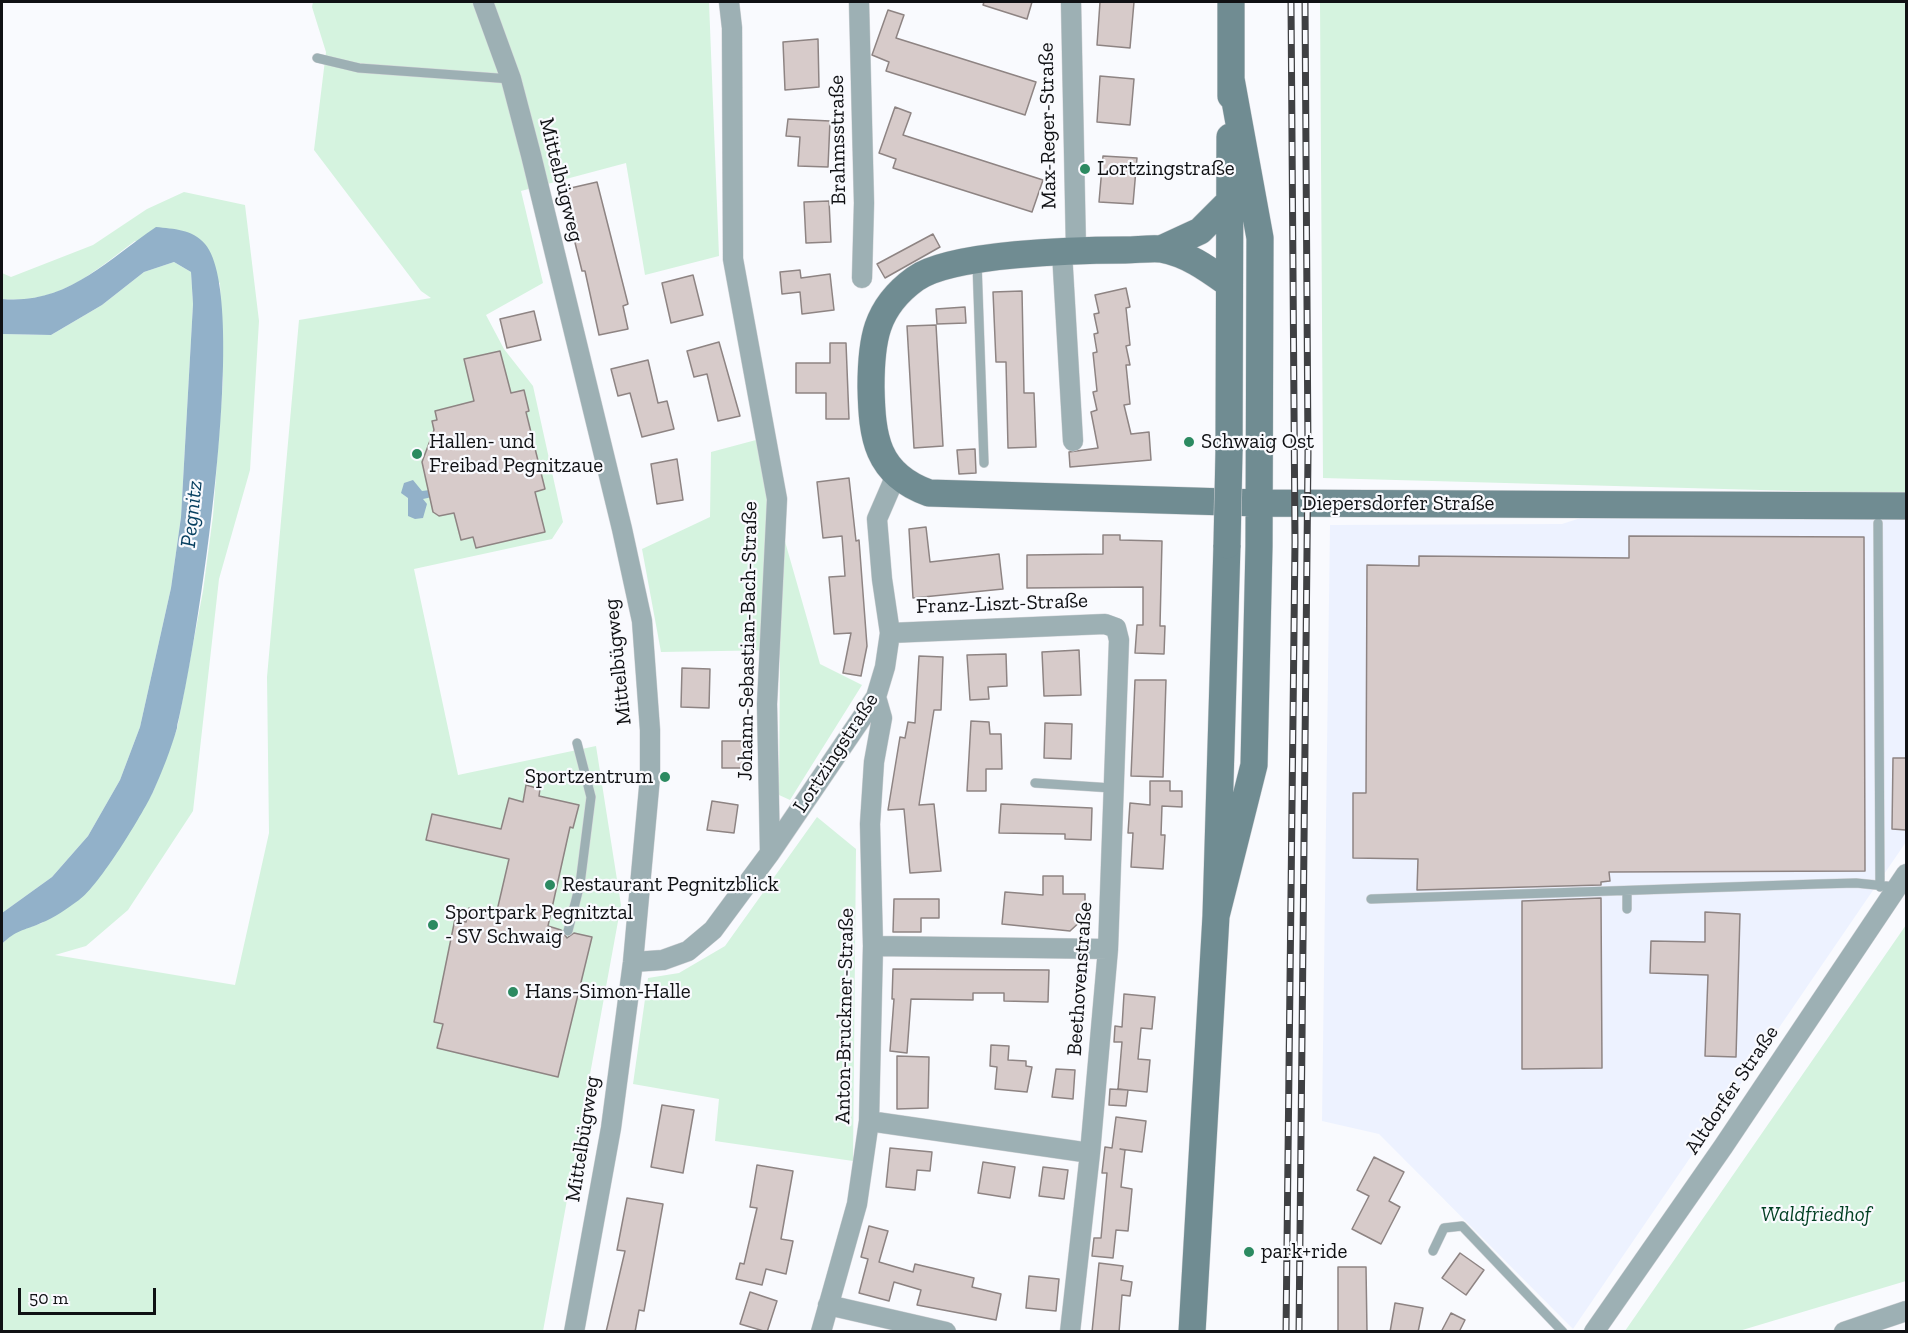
<!DOCTYPE html>
<meta charset="utf-8">
<style>
body{margin:0}
#map{position:relative;width:1908px;height:1333px;overflow:hidden;background:#f9fafe;font-family:"Zilla Slab",serif}
canvas{display:block}
.frame{position:absolute;inset:0;border:3px solid #101114;pointer-events:none}
.scale{position:absolute;left:18px;top:1288px;width:138px;height:27px;box-sizing:border-box;border:3px solid #101114;border-top:0;padding-left:8px;font-size:18px;line-height:21px;white-space:nowrap;color:#101114;-webkit-text-stroke:4px #f9fafe;paint-order:stroke}
</style>
<div id="map">
<canvas width="1908" height="1333"></canvas>
<div class="frame"></div>
<div class="scale">50 m</div>
</div>
<script>
const ctx = document.querySelector('canvas').getContext('2d');
ctx.lineJoin = 'round';
function paint(path, color) {
  ctx.fillStyle = color;
  ctx.fill(path, 'evenodd');
}
function stroke(path, color, width, dash) {
  ctx.strokeStyle = color;
  ctx.lineWidth = width;
  ctx.lineCap = dash ? 'butt' : 'round';
  ctx.setLineDash(dash || []);
  ctx.stroke(path);
}
function label(font, color, halo, rows, align = 'center') {
  ctx.font = font + ' "Zilla Slab",serif';
  ctx.lineWidth = 4.5;
  ctx.setLineDash([]);
  ctx.textBaseline = 'middle';
  ctx.strokeStyle = halo;
  ctx.fillStyle = color;
  for (const [text, x, y, turn = 0] of rows) {
    ctx.save();
    ctx.translate(x, y);
    ctx.rotate((+turn || 0) * Math.PI / 180);
    ctx.textAlign = isNaN(turn) ? turn : align;
    if (halo) ctx.strokeText(text, 0, 0);
    ctx.fillText(text, 0, 0);
    ctx.restore();
  }
}
const built = new Path2D(`
 M 1596,513 L 1906,517 L 1906,842 L 1573,1329 L 1379,1134 L 1322,1121 L 1330,525 L 1562,524 Z`);
const green = new Path2D(`
 M 313,2 L 709,2 L 719,256 L 645,275 L 626,163 L 521,191 L 543,283 L 486,315 L 504,349 L 533,386 L 563,522 L 552,539 L 414,569 L 458,775 L 596,746 L 621,905 L 543,1331 L 2,1331 L 2,944 L 15,932 L 42,923 L 107,866 L 153,792 L 177,729 L 203,591 L 213,516 L 223,381 L 220,283 L 135,241 C 92,273 60,304 2,299 L 2,273 L 11,277 L 93,245 L 147,209 L 184,192 L 245,205 L 259,321 L 250,470 L 219,579 L 193,811 L 128,910 L 86,946 L 55,955 L 235,985 L 269,833 L 267,677 L 299,320 L 431,298 L 421,291 L 314,150 L 326,52 L 312,7 Z
 M 1320,2 L 1906,2 L 1906,494 L 1323,478 Z
 M 174,262 L 191,272 L 193,304 L 181,517 L 171,588 L 140,727 L 120,780 L 88,836 L 52,877 L 2,913 L 2,334 L 51,335 L 102,305 L 144,272 Z
 M 756,440 L 820,664 L 862,685 L 790,800 L 779,795 L 780,650 L 661,652 L 642,549 L 710,517 L 711,452 Z
 M 817,817 L 856,849 L 853,1161 L 715,1141 L 719,1099 L 633,1084 L 648,978 L 679,973 L 725,946 Z
 M 1906,925 L 1906,1281 L 1739,1331 L 1625,1331 Z`);
const water = new Path2D(`
 M 156,227 C 174,229 192,229 205,244 C 252,298 196,653 177,728 C 171,749 162,772 153,792 C 142,815 99,886 79,900 C 68,908 54,918 41,923 C 23,931 16,930 2,944 L 2,913 L 52,877 L 88,836 L 120,780 L 140,727 L 171,588 L 181,517 L 193,304 L 191,272 L 174,262 L 144,272 L 102,305 L 51,335 L 2,334 L 2,299 C 66,305 106,261 156,227 Z
 M 413,480 L 422,491 L 430,490 L 432,497 L 423,499 L 427,504 L 423,518 L 415,519 L 408,516 L 408,498 L 401,493 L 404,483 Z`);
const building = new Path2D(`
 M 984,2 L 1032,2 L 1027,19 L 983,5 Z
 M 1100,2 L 1134,2 L 1130,48 L 1097,45 Z
 M 888,10 L 904,15 L 896,38 L 1036,82 L 1025,115 L 886,71 L 889,62 L 872,55 Z
 M 818,39 L 819,87 L 785,90 L 783,42 Z
 M 1100,76 L 1134,79 L 1130,125 L 1097,122 Z
 M 895,107 L 911,113 L 903,135 L 1043,180 L 1032,212 L 893,168 L 896,159 L 879,153 Z
 M 788,119 L 830,121 L 828,167 L 798,166 L 800,137 L 786,136 Z
 M 1103,156 L 1137,158 L 1133,204 L 1099,202 Z
 M 597,182 L 628,304 L 623,306 L 628,329 L 599,335 L 585,271 L 582,271 L 562,190 Z
 M 829,201 L 831,242 L 806,243 L 804,202 Z
 M 933,234 L 940,247 L 885,278 L 877,264 Z
 M 800,270 L 801,278 L 830,274 L 834,310 L 802,314 L 800,292 L 782,294 L 780,272 Z
 M 693,275 L 703,315 L 671,323 L 662,283 Z
 M 1126,288 L 1130,307 L 1126,308 L 1130,345 L 1126,346 L 1130,365 L 1126,365 L 1130,404 L 1124,405 L 1131,434 L 1149,432 L 1151,460 L 1070,467 L 1069,452 L 1098,448 L 1091,412 L 1097,410 L 1093,392 L 1097,391 L 1093,353 L 1097,352 L 1094,334 L 1098,333 L 1094,314 L 1099,313 L 1095,295 Z
 M 1022,291 L 1024,393 L 1034,393 L 1036,447 L 1008,448 L 1006,362 L 996,362 L 993,292 Z
 M 965,307 L 966,323 L 937,324 L 936,309 Z
 M 534,311 L 541,340 L 507,348 L 500,319 Z
 M 936,325 L 943,446 L 914,448 L 907,326 Z
 M 719,342 L 740,416 L 718,421 L 707,374 L 694,377 L 687,351 Z
 M 830,343 L 846,343 L 849,419 L 826,419 L 826,393 L 796,393 L 796,363 L 830,363 Z
 M 500,351 L 511,393 L 524,390 L 529,411 L 526,412 L 545,489 L 535,492 L 545,532 L 476,548 L 473,537 L 461,540 L 454,513 L 439,516 L 433,512 L 422,462 L 434,430 L 432,421 L 437,420 L 435,411 L 474,401 L 464,359 Z
 M 648,360 L 658,403 L 667,401 L 674,429 L 642,437 L 630,393 L 618,396 L 611,369 Z
 M 975,449 L 976,473 L 959,474 L 957,450 Z
 M 677,459 L 683,500 L 657,504 L 651,464 Z
 M 849,478 L 856,541 L 859,540 L 867,646 L 861,676 L 843,673 L 851,633 L 834,634 L 829,577 L 845,576 L 842,536 L 823,538 L 817,482 Z
 M 926,527 L 930,562 L 999,554 L 1003,589 L 913,598 L 909,529 Z
 M 1103,535 L 1120,535 L 1120,540 L 1162,541 L 1160,626 L 1165,626 L 1164,654 L 1135,653 L 1137,625 L 1143,625 L 1143,587 L 1027,588 L 1027,555 L 1103,554 Z
 M 1629,536 L 1864,537 L 1865,871 L 1609,872 L 1610,881 L 1601,882 L 1601,885 L 1417,890 L 1418,859 L 1353,858 L 1353,793 L 1366,793 L 1367,565 L 1419,566 L 1419,556 L 1629,558 Z
 M 1079,650 L 1081,695 L 1044,696 L 1042,652 Z
 M 1006,654 L 1007,686 L 988,687 L 989,699 L 970,700 L 967,655 Z
 M 919,656 L 943,657 L 941,710 L 934,710 L 919,805 L 934,804 L 941,871 L 910,873 L 904,809 L 888,810 L 900,737 L 905,738 L 908,722 L 915,723 Z
 M 682,668 L 710,669 L 709,708 L 681,707 Z
 M 1135,680 L 1166,680 L 1163,777 L 1131,776 Z
 M 971,721 L 989,722 L 990,734 L 1001,734 L 1002,769 L 986,769 L 986,791 L 967,791 Z
 M 1045,723 L 1072,724 L 1071,759 L 1044,758 Z
 M 722,741 L 748,741 L 748,768 L 722,768 Z
 M 1893,758 L 1906,758 L 1906,830 L 1892,829 Z
 M 1150,781 L 1170,781 L 1170,791 L 1182,791 L 1182,807 L 1162,806 L 1161,835 L 1165,835 L 1163,869 L 1131,867 L 1133,833 L 1128,833 L 1130,803 L 1150,805 Z
 M 526,785 L 540,789 L 539,796 L 579,805 L 573,828 L 570,827 L 548,926 L 561,930 L 567,938 L 574,933 L 592,937 L 558,1077 L 437,1048 L 443,1024 L 434,1022 L 455,919 L 466,922 L 469,908 L 496,915 L 509,859 L 426,840 L 432,814 L 501,829 L 509,798 L 523,802 Z
 M 712,801 L 738,805 L 734,833 L 707,830 Z
 M 1001,804 L 1092,808 L 1091,840 L 1065,839 L 1065,834 L 999,833 Z
 M 1043,876 L 1063,876 L 1063,894 L 1085,894 L 1085,917 L 1070,931 L 1002,924 L 1005,892 L 1043,895 Z
 M 1601,898 L 1602,1068 L 1522,1069 L 1522,901 Z
 M 894,899 L 939,899 L 939,918 L 921,918 L 921,932 L 893,932 Z
 M 1705,912 L 1740,914 L 1736,1057 L 1705,1056 L 1708,975 L 1650,973 L 1651,941 L 1705,942 Z
 M 893,969 L 1049,970 L 1048,1002 L 1004,1001 L 1004,993 L 973,993 L 973,1000 L 911,999 L 907,1053 L 890,1051 L 894,999 L 892,999 Z
 M 1124,994 L 1155,997 L 1152,1029 L 1141,1028 L 1138,1059 L 1150,1060 L 1147,1092 L 1118,1089 L 1122,1042 L 1114,1042 L 1115,1026 L 1122,1027 Z
 M 991,1045 L 1009,1046 L 1008,1060 L 1026,1061 L 1026,1066 L 1032,1067 L 1027,1092 L 995,1089 L 997,1067 L 990,1066 Z
 M 897,1056 L 929,1057 L 928,1108 L 897,1109 Z
 M 1056,1069 L 1075,1070 L 1073,1099 L 1052,1097 Z
 M 1110,1089 L 1128,1090 L 1126,1106 L 1109,1105 Z
 M 662,1105 L 694,1110 L 683,1173 L 651,1167 Z
 M 1116,1117 L 1146,1121 L 1142,1152 L 1120,1149 L 1125,1150 L 1121,1187 L 1132,1189 L 1128,1231 L 1116,1230 L 1113,1258 L 1092,1256 L 1094,1238 L 1101,1238 L 1107,1173 L 1102,1173 L 1105,1147 L 1112,1148 Z
 M 890,1148 L 932,1152 L 930,1171 L 917,1170 L 915,1190 L 886,1187 Z
 M 1374,1157 L 1404,1172 L 1389,1201 L 1400,1207 L 1381,1244 L 1352,1229 L 1369,1196 L 1357,1190 Z
 M 983,1162 L 1015,1167 L 1010,1198 L 978,1193 Z
 M 757,1165 L 793,1171 L 781,1239 L 793,1241 L 786,1274 L 766,1269 L 762,1285 L 736,1279 L 740,1263 L 744,1264 L 757,1208 L 750,1207 Z
 M 1043,1167 L 1068,1170 L 1064,1199 L 1039,1196 Z
 M 627,1198 L 663,1204 L 644,1311 L 639,1310 L 635,1332 L 606,1332 L 625,1251 L 617,1250 Z
 M 869,1226 L 888,1231 L 879,1262 L 913,1272 L 915,1264 L 974,1278 L 972,1287 L 1001,1294 L 996,1320 L 917,1305 L 921,1290 L 894,1282 L 889,1301 L 859,1293 L 868,1259 L 861,1257 Z
 M 1460,1253 L 1484,1270 L 1466,1295 L 1442,1278 Z
 M 1099,1263 L 1123,1266 L 1121,1280 L 1132,1282 L 1130,1296 L 1122,1295 L 1119,1332 L 1092,1332 Z
 M 1338,1267 L 1366,1267 L 1367,1332 L 1338,1332 Z
 M 1029,1276 L 1059,1279 L 1056,1311 L 1026,1308 Z
 M 750,1292 L 777,1301 L 767,1332 L 740,1324 Z
 M 1395,1303 L 1423,1308 L 1418,1332 L 1390,1332 Z
 M 1451,1313 L 1465,1320 L 1459,1332 L 1441,1332 Z`);
const lane = new Path2D(`
 M 317,58 L 359,68 L 511,79
 M 977,263 L 984,463
 M 1878,523 L 1880,887
 M 1035,783 L 1112,788
 M 1627,891 L 1627,909
 M 1371,899 L 1818,884 L 1856,883 L 1896,887
 M 568,931 L 580,884 L 591,797 L 577,743
 M 1433,1251 L 1444,1228 L 1462,1226 L 1563,1332`);
const street = new Path2D(`
 M 483,2 L 511,79 L 531,155 L 622,529 L 642,621 L 650,730 L 650,777 L 633,962 L 611,1128 L 574,1332
 M 729,2 L 732,28 L 733,259 L 777,499 L 767,704 L 770,853
 M 859,2 L 864,203 L 862,278
 M 1071,2 L 1076,250
 M 1062,252 L 1073,441
 M 890,633 L 1105,624 L 1116,628 L 1119,640 L 1108,949 L 1090,1153 L 1070,1332
 M 873,946 L 1108,949
 M 633,962 L 663,960 L 688,951 L 713,930 L 770,853 L 876,697 L 885,667 L 890,633 L 882,579 L 877,519 L 896,475
 M 869,1121 L 1090,1153
 M 828,1305 L 946,1332
 M 821,1332 L 857,1204 L 869,1121 L 873,946 L 870,824 L 874,762 L 882,718 L 876,697
 M 1594,1332 L 1723,1147 L 1906,874
 M 1844,1332 L 1906,1311`);
const secondary = new Path2D(`
 M 1231,2 L 1231,96
 M 1161,249 L 1200,231 L 1229,202
 M 1229,284 C 1208,269 1188,254 1161,249 C 1150,248 1136,250 1125,250 C 1079,250 950,253 915,279 C 875,308 871,341 871,387 C 872,437 876,474 929,493 L 1259,503 L 1906,506
 M 1229,451 L 1230,137
 M 1216,916 L 1254,765 L 1259,546 L 1260,238 L 1231,79
 M 1192,1332 L 1216,916 L 1227,545`);
const rail = new Path2D(`
 M 1286,1332 L 1295,542 L 1291,2
 M 1299,1332 L 1308,453 L 1305,2`);
const secondaryBridge = new Path2D(`
 M 1227,545 L 1229,451`);
const markers = [
 [1085,169,6,"#2c8a61"],
 [1189,442,6,"#2c8a61"],
 [417,454,6,"#2c8a61"],
 [665,777,6,"#2c8a61"],
 [550,885,6,"#2c8a61"],
 [433,925,6,"#2c8a61"],
 [513,992,6,"#2c8a61"],
 [1249,1252,6,"#2c8a61"]
];
const streetNames = [
 ["Max-Reger-Straße",1048,126,-91],
 ["Brahmsstraße",838,140,-91],
 ["Mittelbügweg",561,180,76],
 ["Diepersdorfer Straße",1398,504],
 ["Franz-Liszt-Straße",1002,604,-2],
 ["Johann-Sebastian-Bach-Straße",748,641,-89],
 ["Mittelbügweg",618,662,-96],
 ["Lortzingstraße",836,753,-57],
 ["Beethovenstraße",1080,979,-86],
 ["Anton-Bruckner-Straße",845,1016,-89],
 ["Altdorfer Straße",1732,1090,-56],
 ["Mittelbügweg",583,1139,-81]
];
const poiNames = [
 ["Lortzingstraße",1097,169],
 ["Hallen- und",429,442],
 ["Freibad Pegnitzaue",429,466],
 ["Schwaig Ost",1201,442],
 ["Sportzentrum",653,777,"right"],
 ["Restaurant Pegnitzblick",562,885],
 ["Sportpark Pegnitztal",445,913],
 ["- SV Schwaig",445,937],
 ["Hans-Simon-Halle",525,992],
 ["park+ride",1261,1252]
];
const parkNames = [
 ["Waldfriedhof",1816,1215]
];
const waterNames = [
 ["Pegnitz",192,514,-84]
];
paint(built, '#edf2ff');
paint(green, '#d5f3df');
paint(water, '#92b1c9');
paint(building, '#d7cbca');
stroke(building, '#8e8483', 1.5);
stroke(lane, '#d4d5d9', 10);
stroke(street, '#d4d5d9', 21);
stroke(secondary, '#d4d5d9', 28);
stroke(lane, '#9db0b4', 9);
stroke(street, '#9db0b4', 20);
stroke(secondary, '#708c92', 27);
stroke(rail, '#3f4043', 7);
stroke(rail, '#f9fafe', 4.5, [14]);
stroke(secondaryBridge, '#d4d5d9', 28, []);
stroke(secondaryBridge, '#708c92', 27);
for (const [x, y, r, color] of markers) {
  const dot = new Path2D();
  dot.arc(x, y, r, 0, 2 * Math.PI);
  ctx.fillStyle = color;
  ctx.fill(dot);
  stroke(dot, '#f9fafe', 2);
}
label('21px', '#101114', '#f9fafe', streetNames);
label('21px', '#101114', '#f9fafe', poiNames, 'left');
label('italic 21px', '#003f22', '#f9fafe', parkNames);
label('italic 22px', '#053e5f', '#f9fafe', waterNames);
</script>
